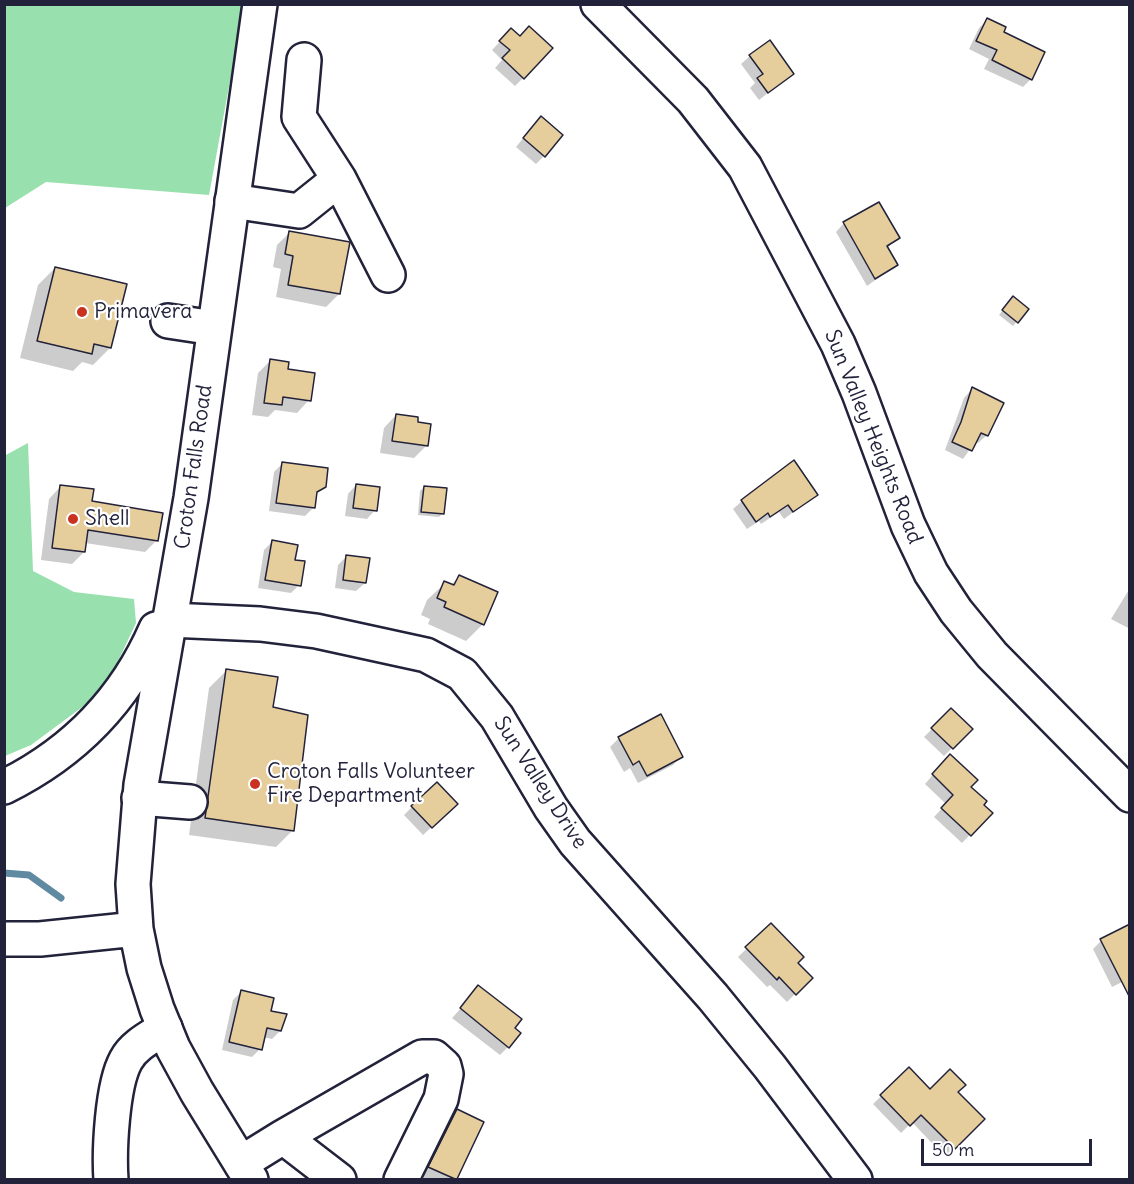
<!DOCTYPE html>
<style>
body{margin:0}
#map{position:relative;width:1134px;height:1184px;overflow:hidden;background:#fff;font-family:Delius,sans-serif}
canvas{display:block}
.frame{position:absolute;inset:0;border:6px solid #22223b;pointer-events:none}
.scale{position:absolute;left:921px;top:1139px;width:171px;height:27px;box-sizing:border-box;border:3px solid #22223b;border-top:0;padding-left:8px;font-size:18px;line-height:21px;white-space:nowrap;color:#22223b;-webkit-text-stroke:4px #fff;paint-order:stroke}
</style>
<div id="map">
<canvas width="1134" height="1184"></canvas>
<div class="frame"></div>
<div class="scale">50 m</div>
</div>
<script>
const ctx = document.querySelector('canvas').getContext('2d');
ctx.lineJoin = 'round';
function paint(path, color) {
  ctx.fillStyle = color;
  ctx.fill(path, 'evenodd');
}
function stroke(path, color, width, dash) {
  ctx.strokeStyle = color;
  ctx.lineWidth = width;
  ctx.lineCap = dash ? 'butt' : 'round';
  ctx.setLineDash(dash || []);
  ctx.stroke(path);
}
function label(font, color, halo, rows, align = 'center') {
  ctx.font = font + ' Delius,sans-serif';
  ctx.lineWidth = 4.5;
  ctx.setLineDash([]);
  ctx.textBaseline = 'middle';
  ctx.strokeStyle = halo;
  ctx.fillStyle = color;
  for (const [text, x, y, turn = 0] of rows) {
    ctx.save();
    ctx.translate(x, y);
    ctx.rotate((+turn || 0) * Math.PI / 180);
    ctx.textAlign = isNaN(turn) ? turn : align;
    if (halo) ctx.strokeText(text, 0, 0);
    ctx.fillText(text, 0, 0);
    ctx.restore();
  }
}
const green = new Path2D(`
 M 5,5 L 244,5 L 209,195 L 46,182 L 5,208 Z
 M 28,443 L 33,571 L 74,592 L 134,599 L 136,623 L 104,691 L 31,745 L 5,756 L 4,456 Z`);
const shadow = new Path2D(`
 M 987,20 L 1002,33 L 1031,79 L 1023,87 L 984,69 L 989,59 L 969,49 L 979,28 Z
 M 511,30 L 523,78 L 515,86 L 495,68 L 502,60 L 492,50 Z
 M 750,56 L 792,74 L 759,100 L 750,88 L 755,83 L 741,64 Z
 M 533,126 L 544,156 L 536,164 L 516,147 Z
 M 844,223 L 898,238 L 887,248 L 896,265 L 867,286 L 836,232 Z
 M 290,232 L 339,294 L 326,307 L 276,297 L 281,269 L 273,267 L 277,245 Z
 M 55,268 L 110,348 L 93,365 L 82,362 L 73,371 L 20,358 L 38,285 Z
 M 1009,302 L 1027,309 L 1013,326 L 999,315 Z
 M 271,360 L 287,371 L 309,400 L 297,413 L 275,410 L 268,417 L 252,415 L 258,373 Z
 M 972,389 L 987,435 L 978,443 L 975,442 L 963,459 L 945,450 L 964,398 Z
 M 396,415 L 416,423 L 427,445 L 414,458 L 380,453 L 384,428 Z
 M 282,464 L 324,486 L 315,495 L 314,507 L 305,516 L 269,511 L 274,472 Z
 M 356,485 L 375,510 L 367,519 L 345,516 L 348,494 Z
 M 61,486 L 90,503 L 157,540 L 145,552 L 85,543 L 84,552 L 72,564 L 41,560 L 49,499 Z
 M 424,487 L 442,514 L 439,517 L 418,515 L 420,491 Z
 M 816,495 L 784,519 L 779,512 L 761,524 L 759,521 L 747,529 L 733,509 L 742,501 Z
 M 272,542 L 299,585 L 291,593 L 258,588 L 264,550 Z
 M 346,557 L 365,583 L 356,591 L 335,588 L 338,565 Z
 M 459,577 L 483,624 L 466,641 L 428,624 L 430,619 L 421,615 L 427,600 L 445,583 L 451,585 Z
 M 1130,588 L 1130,629 L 1111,619 Z
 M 226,671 L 271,708 L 293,830 L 276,847 L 189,835 L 209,688 Z
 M 951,710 L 971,729 L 944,756 L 924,737 Z
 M 660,716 L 681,756 L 673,765 L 638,783 L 630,768 L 624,772 L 610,747 L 619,738 Z
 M 942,764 L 969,787 L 991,813 L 962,843 L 934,817 L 946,804 L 925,784 Z
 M 412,807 L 448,812 L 423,835 L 404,815 Z
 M 771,925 L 796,963 L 811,978 L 787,1002 L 770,985 L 767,987 L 738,957 Z
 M 1101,941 L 1130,978 L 1112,987 L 1093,949 Z
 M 241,992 L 269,1012 L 280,1031 L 272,1039 L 263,1037 L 260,1049 L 252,1057 L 222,1050 L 233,1000 Z
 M 472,996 L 512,1028 L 508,1047 L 500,1055 L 452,1018 Z
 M 909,1069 L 930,1091 L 956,1092 L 983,1119 L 945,1157 L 912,1122 L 901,1133 L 873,1104 Z
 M 457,1111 L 482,1123 L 456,1180 L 429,1180 L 421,1176 L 449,1120 Z`);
const stream = new Path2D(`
 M 4,873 L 29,875 L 61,898`);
const building = new Path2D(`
 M 987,18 L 1006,27 L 1004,32 L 1045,52 L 1032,80 L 992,60 L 997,50 L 976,41 Z
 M 529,26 L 553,48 L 524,79 L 502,58 L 510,50 L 499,41 L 511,28 L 520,36 Z
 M 770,40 L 794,74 L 768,93 L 757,78 L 763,74 L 749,55 Z
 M 541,116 L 563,135 L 545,157 L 523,138 Z
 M 879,202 L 900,238 L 887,246 L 898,265 L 875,279 L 843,222 Z
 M 289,231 L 350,242 L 340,294 L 288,285 L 293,256 L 285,254 Z
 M 55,267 L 127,284 L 111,348 L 94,344 L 92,354 L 37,341 Z
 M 1013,296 L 1029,309 L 1018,323 L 1002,310 Z
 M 270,359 L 289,362 L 288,369 L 315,373 L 311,401 L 283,397 L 282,405 L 264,403 Z
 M 972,387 L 1004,403 L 988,436 L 981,433 L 972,451 L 952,442 L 961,422 Z
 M 396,414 L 418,417 L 418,422 L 431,424 L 428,446 L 392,441 Z
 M 794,460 L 818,495 L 793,512 L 788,505 L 770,517 L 768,513 L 756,522 L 741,500 Z
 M 282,462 L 328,468 L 326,487 L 317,492 L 315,508 L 276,503 Z
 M 356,484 L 380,487 L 377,511 L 353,508 Z
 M 60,485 L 94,489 L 92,501 L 163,513 L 158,541 L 88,530 L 85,552 L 52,548 Z
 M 424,486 L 447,488 L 444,514 L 421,512 Z
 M 272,540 L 298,545 L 295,560 L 305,561 L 301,586 L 265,580 Z
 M 346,555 L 370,558 L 366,583 L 343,580 Z
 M 459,575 L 498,592 L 484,625 L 444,607 L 446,602 L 437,598 L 444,581 L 454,585 Z
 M 226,669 L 278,677 L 273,707 L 308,715 L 294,831 L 205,818 Z
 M 951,708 L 973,729 L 953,749 L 931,728 Z
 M 661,714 L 683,757 L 647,776 L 639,761 L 633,765 L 618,737 Z
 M 950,754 L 978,780 L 971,787 L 987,801 L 984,805 L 993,813 L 971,836 L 941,808 L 953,795 L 932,774 Z
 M 437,782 L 458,804 L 432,828 L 411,806 Z
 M 771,923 L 804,957 L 798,963 L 813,978 L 796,995 L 779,977 L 777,980 L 745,947 Z
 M 1130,924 L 1130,998 L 1100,939 Z
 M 478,985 L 522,1019 L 515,1028 L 521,1033 L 509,1048 L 460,1008 Z
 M 241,990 L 274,998 L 271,1011 L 287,1014 L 281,1031 L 267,1028 L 262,1050 L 229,1042 Z
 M 909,1067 L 930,1089 L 950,1069 L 966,1085 L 958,1092 L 985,1119 L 955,1149 L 921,1115 L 910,1126 L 880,1095 Z
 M 457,1109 L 484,1122 L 457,1179 L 455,1179 L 428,1167 Z`);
const minor = new Path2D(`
 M 598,4 L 693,100 L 745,167 L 838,344 L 859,393 L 908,525 L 931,573 L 956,611 L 992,655 L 1130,795
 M 339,179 L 388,275
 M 232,201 L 299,211 L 339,179 L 299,117 L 304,60
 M 168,321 L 214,328
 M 169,620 L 260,624 L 316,631 L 426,655 L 462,674 L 497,717 L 551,808 L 575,842 L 713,997 L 770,1067 L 855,1180
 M 139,798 L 190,802
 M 283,1137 L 422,1057 L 434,1057 L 444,1066 L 446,1074 L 441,1099 L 401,1180
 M 241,1163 L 283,1137 L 339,1180
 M 111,1180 C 109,1151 112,1085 126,1060 C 134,1045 151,1037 165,1028`);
const major = new Path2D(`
 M 4,787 C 73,753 125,700 156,629
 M 4,939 L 40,939 L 136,929
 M 251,1180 L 197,1092 L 173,1048 L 157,1009 L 144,968 L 136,929 L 133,884 L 141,785 L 191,498 L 260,4`);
const markers = [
 [82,312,6,"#c8321e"],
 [73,519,6,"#c8321e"],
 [255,784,6,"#c8321e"]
];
const poiNames = [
 ["Primavera",94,312],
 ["Shell",85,519],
 ["Croton Falls Volunteer",267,772],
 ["Fire Department",267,796]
];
const streetNames = [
 ["Sun Valley Heights Road",873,437,68],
 ["Croton Falls Road",194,467,-82],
 ["Sun Valley Drive",540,783,57]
];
paint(green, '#98e0ae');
paint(shadow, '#0003');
stroke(stream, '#5f8aa2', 7);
paint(building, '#e6cd9c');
stroke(building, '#22223b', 1.5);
stroke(minor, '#22223b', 38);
stroke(major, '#22223b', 38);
stroke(minor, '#fff', 33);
stroke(major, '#fff', 33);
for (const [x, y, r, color] of markers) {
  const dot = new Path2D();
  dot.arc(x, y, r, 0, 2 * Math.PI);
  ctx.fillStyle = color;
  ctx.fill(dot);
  stroke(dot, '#fff', 2);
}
label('21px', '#22223b', '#fff', poiNames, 'left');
label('21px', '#22223b', '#fff', streetNames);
</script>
